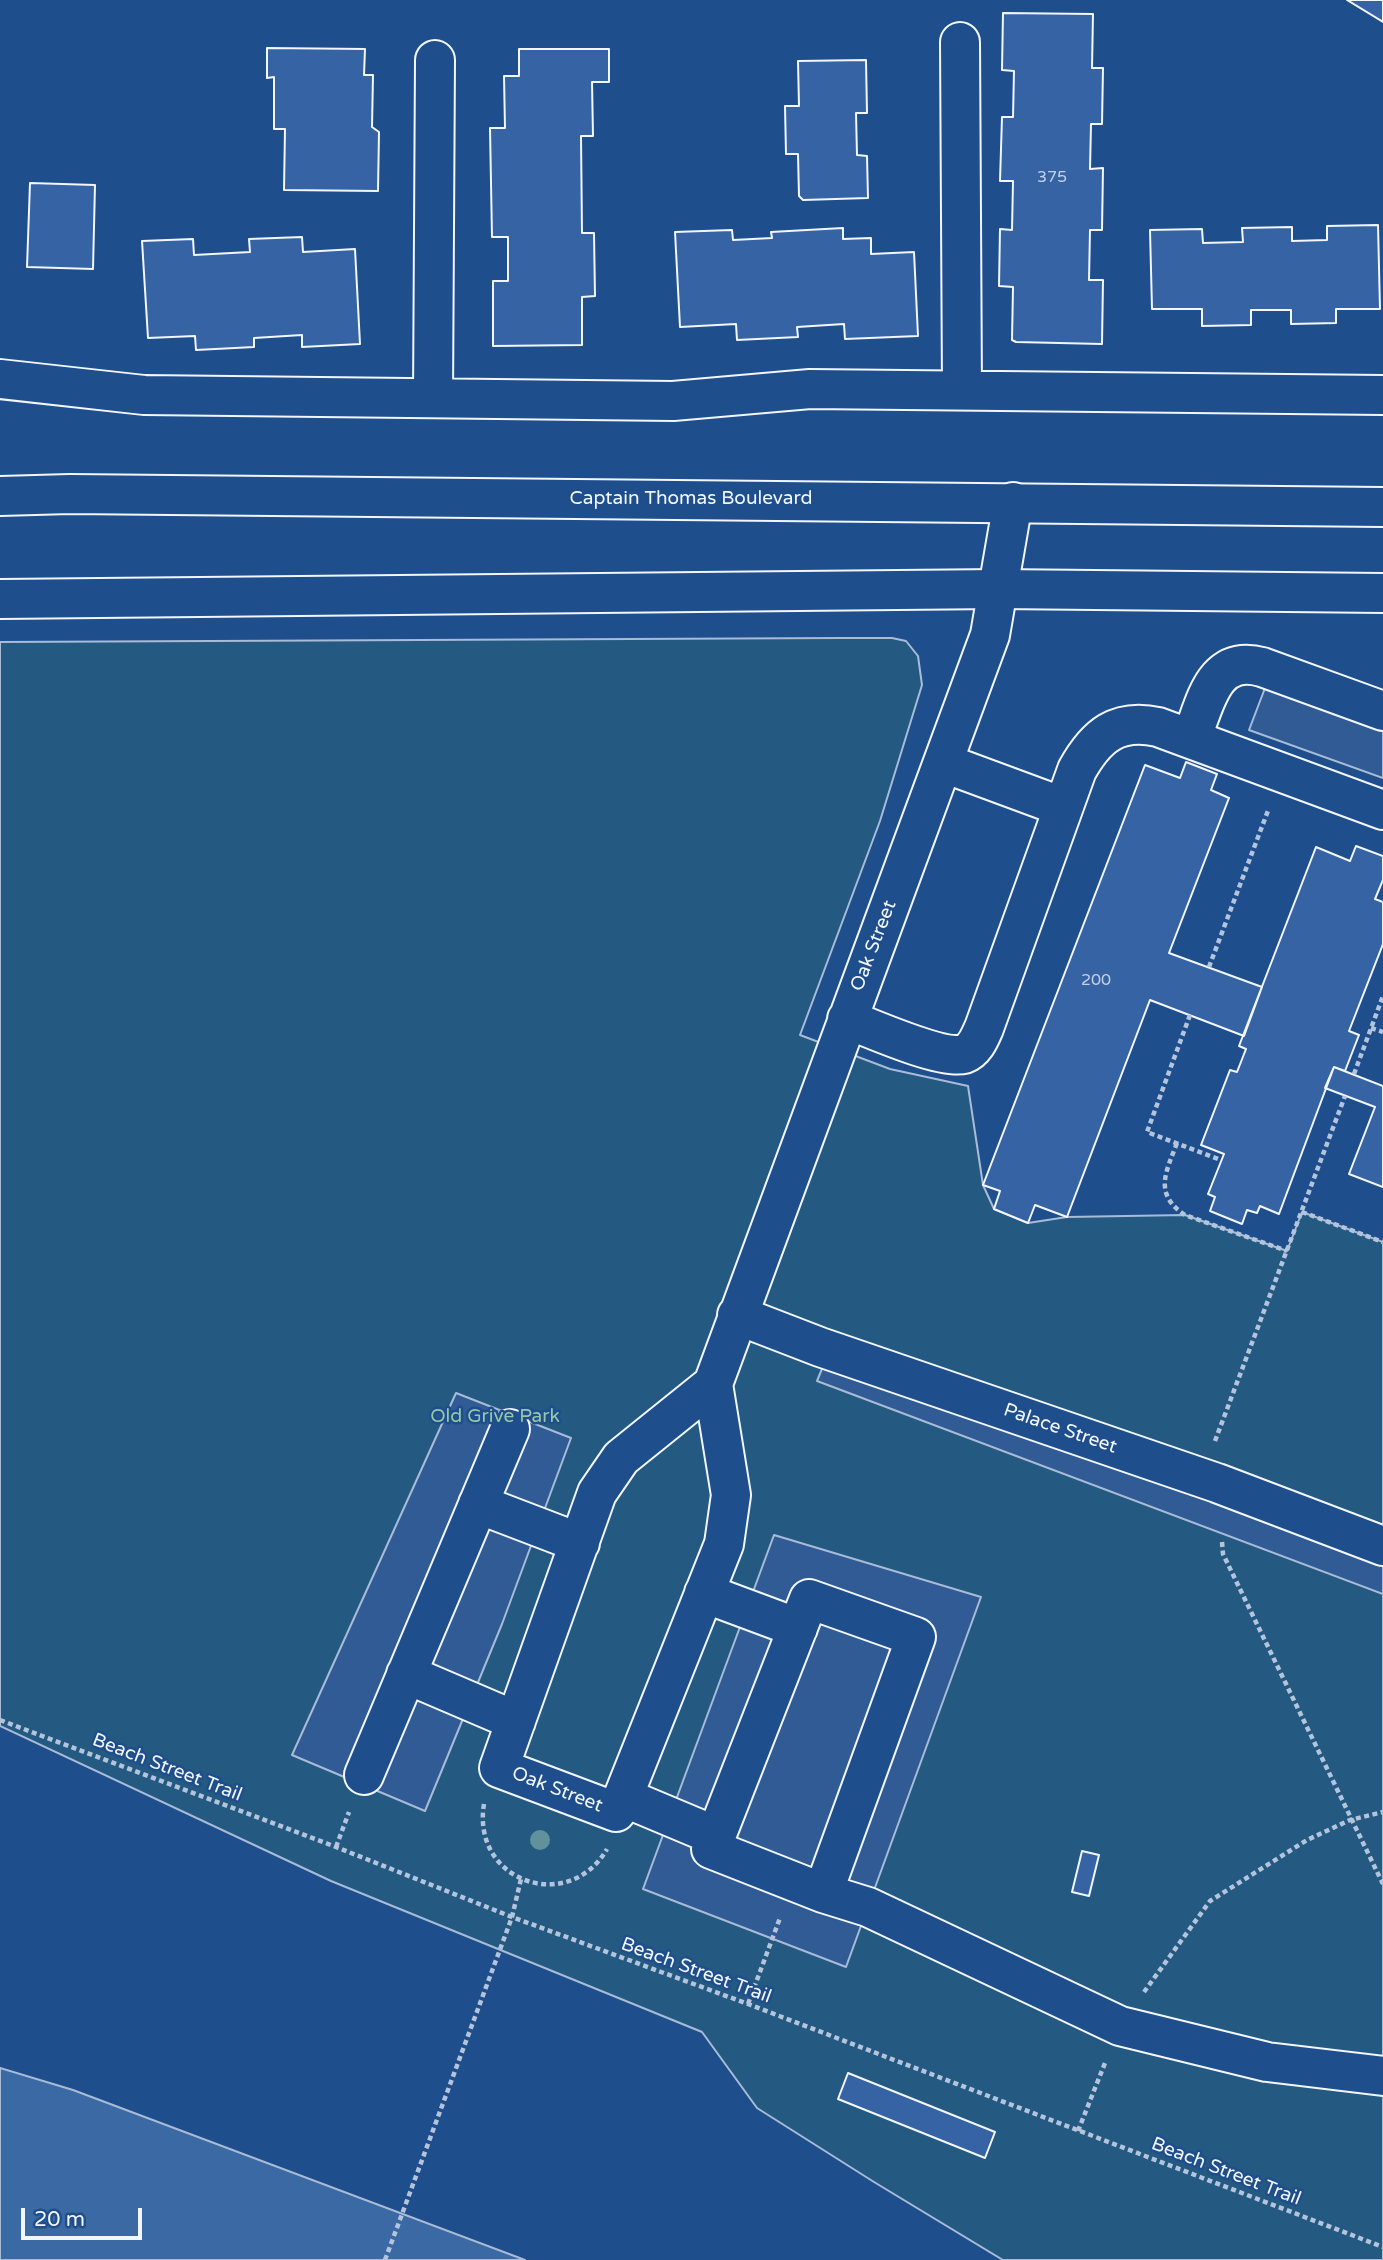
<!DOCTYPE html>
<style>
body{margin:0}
#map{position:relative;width:1383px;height:2260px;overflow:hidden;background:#1f4e8c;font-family:"Varela Round",sans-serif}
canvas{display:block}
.scale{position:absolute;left:21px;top:2208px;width:121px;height:32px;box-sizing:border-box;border:4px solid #f2f6ff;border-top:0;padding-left:9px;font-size:21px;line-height:24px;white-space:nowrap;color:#f2f6ff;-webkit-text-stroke:5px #1f4e8c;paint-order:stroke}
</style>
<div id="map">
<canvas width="1383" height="2260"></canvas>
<div class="scale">20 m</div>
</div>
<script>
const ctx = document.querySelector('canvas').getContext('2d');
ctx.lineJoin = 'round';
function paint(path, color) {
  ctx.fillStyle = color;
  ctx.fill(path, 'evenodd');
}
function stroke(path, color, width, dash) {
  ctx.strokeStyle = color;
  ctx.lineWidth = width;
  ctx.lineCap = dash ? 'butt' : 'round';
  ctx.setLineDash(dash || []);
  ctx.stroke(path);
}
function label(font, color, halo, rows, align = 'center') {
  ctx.font = font + ' "Varela Round",sans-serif';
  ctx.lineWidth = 5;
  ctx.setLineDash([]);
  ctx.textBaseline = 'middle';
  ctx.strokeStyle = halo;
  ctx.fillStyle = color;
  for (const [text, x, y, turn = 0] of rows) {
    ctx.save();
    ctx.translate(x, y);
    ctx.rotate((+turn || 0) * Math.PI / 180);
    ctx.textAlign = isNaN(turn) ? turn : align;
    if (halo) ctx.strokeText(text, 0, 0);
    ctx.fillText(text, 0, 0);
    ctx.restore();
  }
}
const green = new Path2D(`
 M 840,638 L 892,638 L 906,641 L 918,656 L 922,685 L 880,821 L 800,1035 L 890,1069 L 968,1086 L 983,1185 L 994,1209 L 1028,1223 L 1067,1217 L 1185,1215 L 1287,1251 L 1302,1212 L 1383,1242 L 1383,2260 L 1003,2260 L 874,2182 L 757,2108 L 702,2032 L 331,1881 L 0,1726 L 0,642 Z`);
const parking = new Path2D(`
 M 1278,654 L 1380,691 L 1383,690 L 1383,778 L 1249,730 Z
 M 828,1354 L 1383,1563 L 1383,1594 L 817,1381 Z
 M 456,1393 L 571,1438 L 502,1624 L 425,1811 L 292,1755 Z
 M 774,1535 L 981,1597 L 846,1967 L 643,1889 Z`);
const water = new Path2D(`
 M 0,2068 L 73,2090 L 525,2260 L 0,2260 Z`);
const building = new Path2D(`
 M 1347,0 L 1383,0 L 1383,22 Z
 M 1003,13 L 1093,14 L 1092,68 L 1103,68 L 1102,124 L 1091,124 L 1090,169 L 1103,168 L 1102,230 L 1090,230 L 1089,280 L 1103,280 L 1102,344 L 1016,342 L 1012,340 L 1013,287 L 999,286 L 1000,229 L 1012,230 L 1013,181 L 1000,181 L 1002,117 L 1013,117 L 1014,71 L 1002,70 Z
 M 267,48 L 365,49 L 364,75 L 373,75 L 372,127 L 379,132 L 378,191 L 284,190 L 285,129 L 274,129 L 274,77 L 267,78 Z
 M 519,49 L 609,49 L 609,82 L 592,82 L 593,136 L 581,136 L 582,233 L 594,233 L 595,296 L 582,297 L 582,345 L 493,346 L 493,281 L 508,281 L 508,237 L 492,237 L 490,128 L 505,128 L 504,76 L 519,76 Z
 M 866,60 L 867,113 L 856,113 L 857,155 L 867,156 L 868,198 L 803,200 L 799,196 L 798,154 L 786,154 L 785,106 L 799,106 L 798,61 Z
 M 30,183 L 95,185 L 93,269 L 27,267 Z
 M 1378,225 L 1380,309 L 1336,309 L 1336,323 L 1291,324 L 1291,310 L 1251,310 L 1251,325 L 1202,326 L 1202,309 L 1152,309 L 1150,230 L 1202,229 L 1203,243 L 1243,242 L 1242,228 L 1292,227 L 1292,241 L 1327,240 L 1327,226 Z
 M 843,228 L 843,239 L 871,238 L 871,254 L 914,252 L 918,336 L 845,339 L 844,324 L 797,327 L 798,337 L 737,340 L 736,324 L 680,327 L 675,232 L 732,230 L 733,240 L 772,238 L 771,232 Z
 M 302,237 L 303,252 L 355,249 L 360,344 L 302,347 L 302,335 L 254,338 L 254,347 L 196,350 L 195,336 L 148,338 L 142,241 L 193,239 L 194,255 L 250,252 L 249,239 Z
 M 1186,762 L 1217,774 L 1211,790 L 1229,798 L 1169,953 L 1262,987 L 1244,1036 L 1150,1000 L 1067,1217 L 1035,1205 L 1028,1223 L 994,1209 L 1000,1191 L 983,1185 L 1145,765 L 1180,778 Z
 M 1356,846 L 1383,856 L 1383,880 L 1375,899 L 1383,902 L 1383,944 L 1349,1031 L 1359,1035 L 1345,1071 L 1334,1067 L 1279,1214 L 1260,1206 L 1257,1213 L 1247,1210 L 1242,1224 L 1210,1211 L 1215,1197 L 1208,1194 L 1224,1154 L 1201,1145 L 1230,1070 L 1237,1072 L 1246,1049 L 1239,1046 L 1316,847 L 1350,861 Z
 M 1334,1067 L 1383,1086 L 1383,1187 L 1349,1174 L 1375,1107 L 1325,1088 Z
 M 1082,1851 L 1099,1855 L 1089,1896 L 1072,1892 Z
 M 848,2073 L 995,2132 L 985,2158 L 838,2099 Z`);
const path = new Path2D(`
 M 1209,967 L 1269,808
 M 1190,1015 L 1147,1132 L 1221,1160
 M 1371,1028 L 1383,1032
 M 1354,1074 L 1383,996
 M 1177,1143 C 1166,1172 1153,1194 1185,1215 L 1287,1251
 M 1302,1212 L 1383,1242
 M 1215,1441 L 1345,1096
 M 1222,1542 L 1223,1554 L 1383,1884
 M 0,1720 L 336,1847 L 512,1917 L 748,2004 L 1383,2247
 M 484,1804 C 471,1882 569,1915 607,1849
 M 336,1847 L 349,1812
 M 1144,1992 L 1210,1901 L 1307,1840 L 1350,1820 L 1383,1812
 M 748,2004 L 780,1918
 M 1078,2131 L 1105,2063
 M 385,2260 L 512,1917 L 521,1879`);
const minor = new Path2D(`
 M 960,42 L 962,390
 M 0,379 L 144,395 L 673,401 L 810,389 L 1383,395
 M 433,398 L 435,60
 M 1191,739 C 1206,703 1212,654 1262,667 L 1383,711
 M 944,763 L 1063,807
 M 847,1019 C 870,1028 942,1060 964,1054 C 975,1050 980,1037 984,1028 L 1077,770 C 1096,736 1117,718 1158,727 L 1383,810
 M 737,1315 L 820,1347 L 1217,1483 L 1383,1546
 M 713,1384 L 621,1458 L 597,1493 L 499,1768 L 616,1812 L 623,1797 L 724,1544 L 731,1495 L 713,1384 L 990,635 L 1013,502
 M 478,1504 L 580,1543
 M 704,1593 L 798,1628
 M 406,1674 L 516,1721
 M 364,1775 L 510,1429
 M 623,1797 L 716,1836
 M 823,1893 L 916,1637 L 809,1599 L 711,1849 L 823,1893 L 868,1907 L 1120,2026 L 1267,2062 L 1383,2076`);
const major = new Path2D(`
 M 0,496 L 70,494 L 1383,507
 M 0,599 L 998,589 L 1383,593`);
const trees = [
 [540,1840]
];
const numberNames = [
 ["375",1052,178],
 ["200",1096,981]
];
const streetNames = [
 ["Captain Thomas Boulevard",691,499],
 ["Oak Street",874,946,-69],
 ["Palace Street",1060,1429,19],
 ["Beach Street Trail",167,1768,21],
 ["Oak Street",557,1790,21],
 ["Beach Street Trail",696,1971,20],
 ["Beach Street Trail",1226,2172,21]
];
const parkNames = [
 ["Old Grive Park",495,1417]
];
paint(green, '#245a82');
stroke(green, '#a8bbd7', 2);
paint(parking, '#305b95');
stroke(parking, '#a8bbd7', 2);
paint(water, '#3b69a3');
stroke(water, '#a8bbd7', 2);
paint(building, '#3563a3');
stroke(building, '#f2f6ff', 2);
stroke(minor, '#f2f6ff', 42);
stroke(major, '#f2f6ff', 42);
stroke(path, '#b3c4dc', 4.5, [5, 3.5]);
stroke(minor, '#1f4e8c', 38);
stroke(major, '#1f4e8c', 38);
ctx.fillStyle = '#61919a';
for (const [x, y] of trees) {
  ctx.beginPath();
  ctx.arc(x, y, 10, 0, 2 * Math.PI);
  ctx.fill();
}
label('16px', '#c3d1e8', null, numberNames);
label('19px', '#f2f6ff', '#1f4e8c', streetNames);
label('19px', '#97c8a6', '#1f4e8c', parkNames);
</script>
